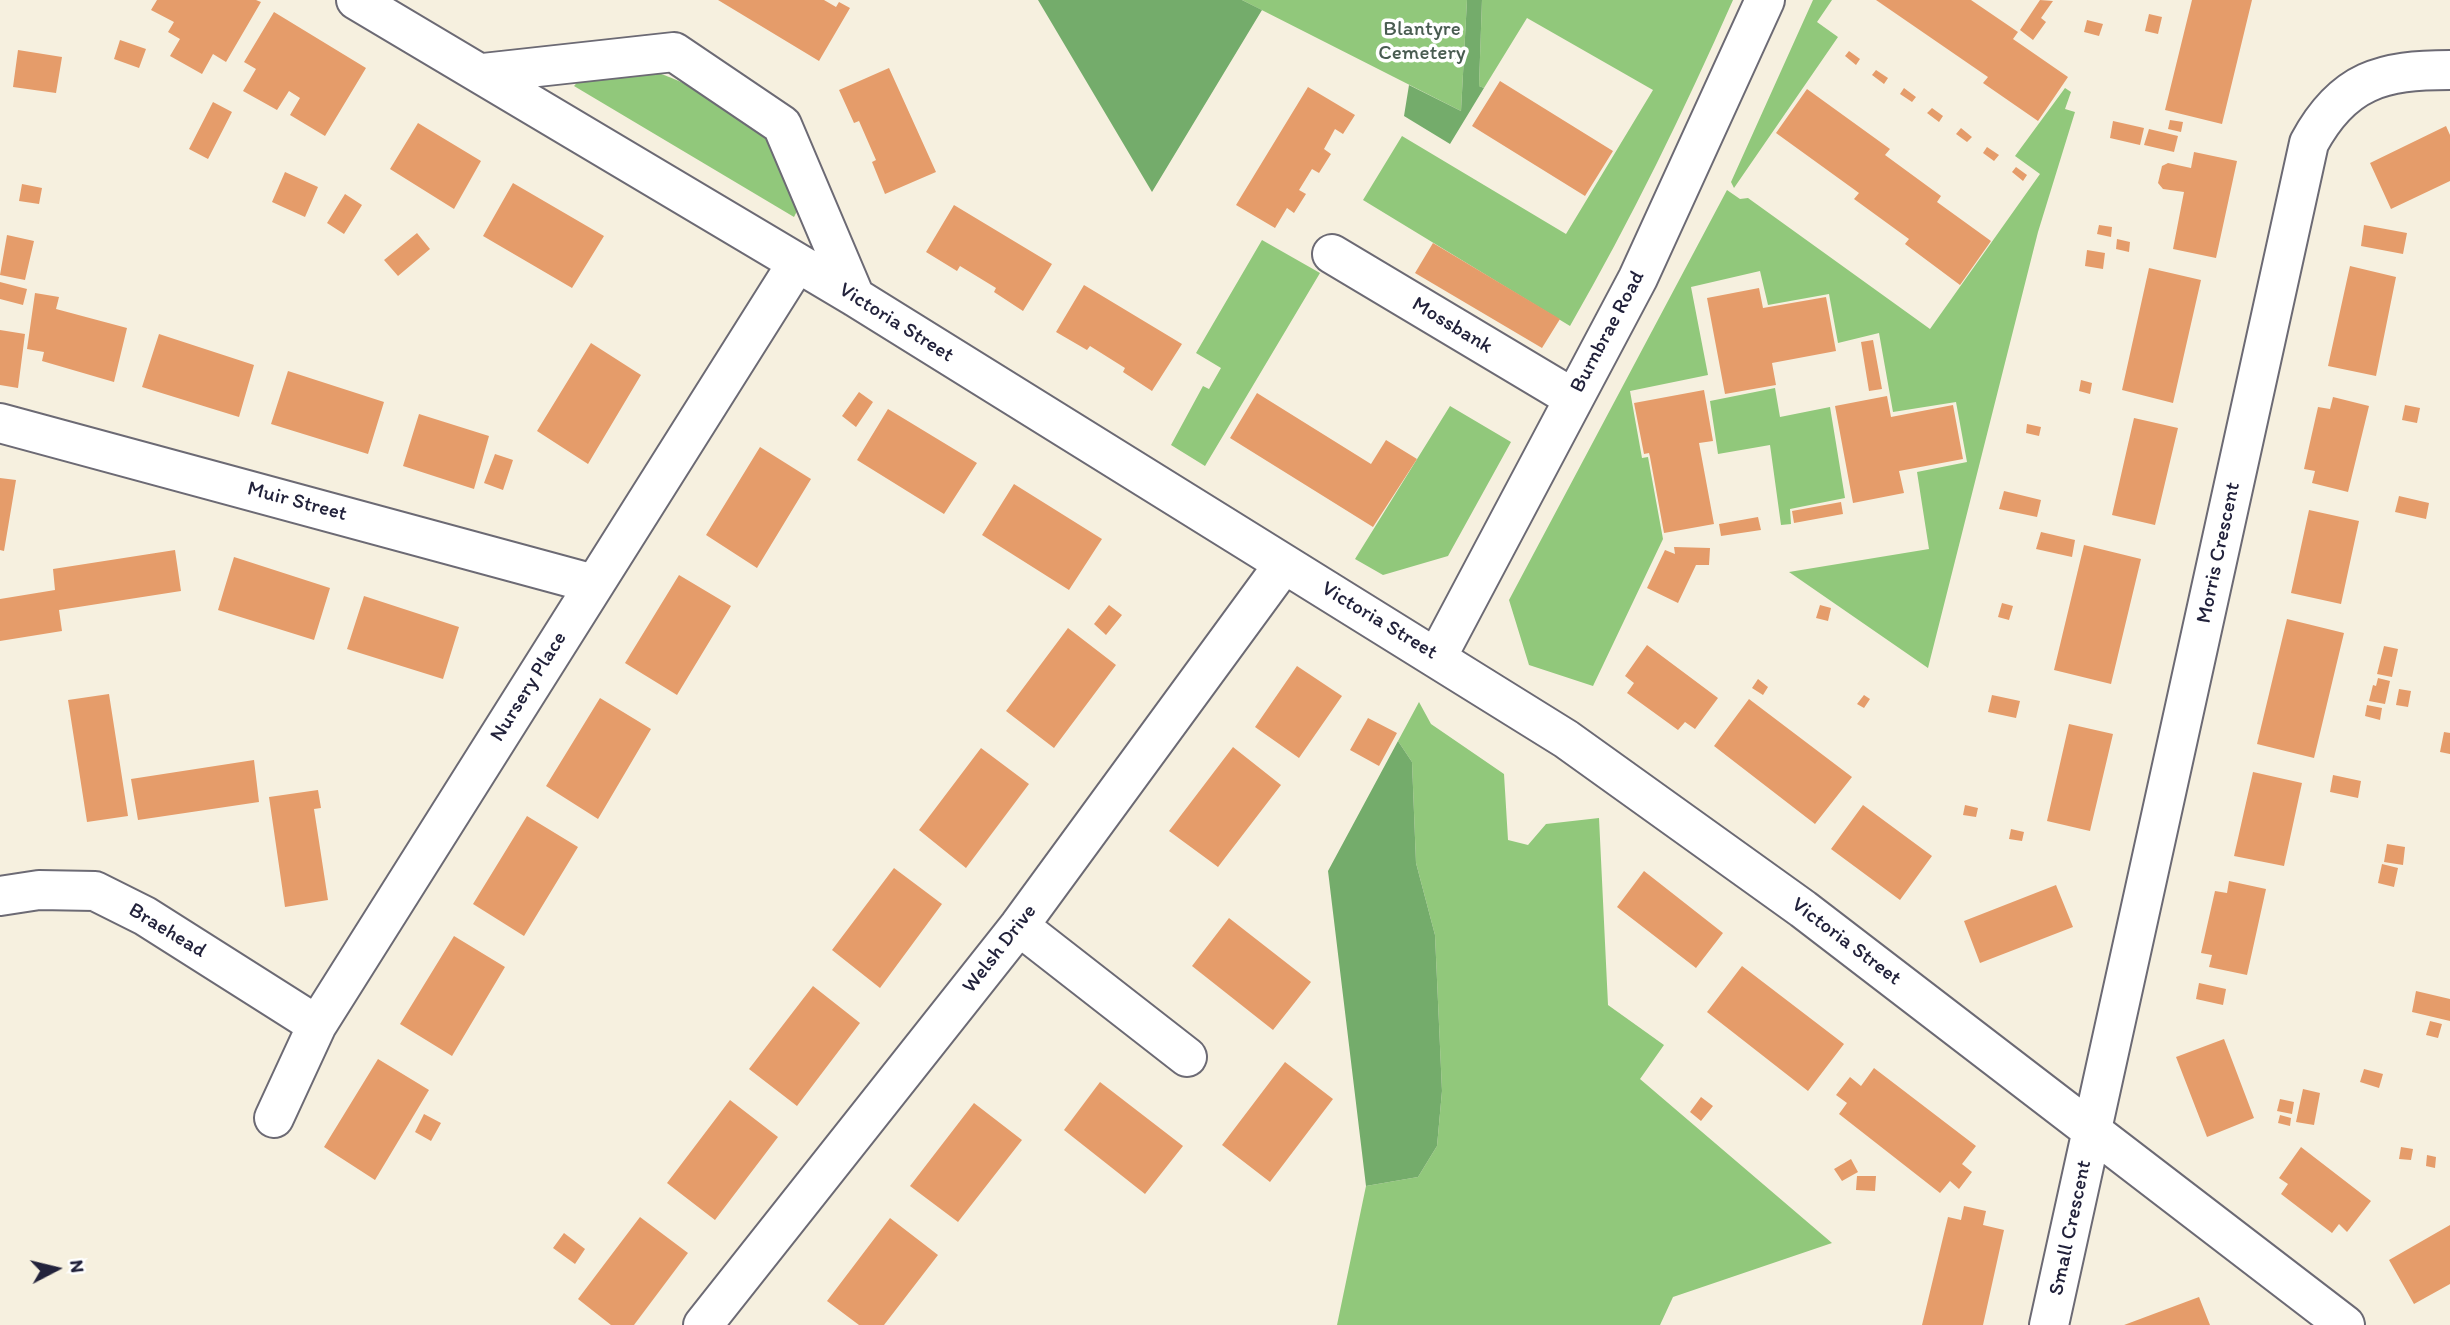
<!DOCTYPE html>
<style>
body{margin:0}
#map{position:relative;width:2450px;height:1325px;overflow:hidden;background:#f6f0df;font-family:Itim,sans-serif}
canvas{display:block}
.north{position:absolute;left:21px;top:1234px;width:70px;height:70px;-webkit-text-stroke:5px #fff;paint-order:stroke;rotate:83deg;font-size:19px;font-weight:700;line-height:28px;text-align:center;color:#22223b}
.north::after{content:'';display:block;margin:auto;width:24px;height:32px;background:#22223b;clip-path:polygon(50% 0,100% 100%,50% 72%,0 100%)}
</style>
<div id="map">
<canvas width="2450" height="1325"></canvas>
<div class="north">N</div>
</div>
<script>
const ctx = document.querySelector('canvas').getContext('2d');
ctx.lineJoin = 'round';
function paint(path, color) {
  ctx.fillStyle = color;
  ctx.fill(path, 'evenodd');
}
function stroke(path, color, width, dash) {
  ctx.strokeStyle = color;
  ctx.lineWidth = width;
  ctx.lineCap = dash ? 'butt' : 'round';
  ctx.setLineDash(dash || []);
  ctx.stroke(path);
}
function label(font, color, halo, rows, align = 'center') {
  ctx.font = font + ' Itim,sans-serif';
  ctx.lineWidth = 7;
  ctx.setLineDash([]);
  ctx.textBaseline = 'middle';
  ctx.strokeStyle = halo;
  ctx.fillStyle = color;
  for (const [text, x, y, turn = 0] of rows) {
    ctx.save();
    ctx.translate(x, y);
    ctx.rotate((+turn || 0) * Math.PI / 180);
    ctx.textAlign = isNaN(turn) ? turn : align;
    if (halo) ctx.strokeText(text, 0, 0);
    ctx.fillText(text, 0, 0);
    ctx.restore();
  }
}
const green = new Path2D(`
 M 1242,0 L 1467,0 L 1461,111 Z
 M 1482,0 L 1733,0 C 1684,111 1631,220 1570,326 L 1363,200 L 1402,136 L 1566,234 L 1653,90 L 1527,18 L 1484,88 L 1479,86 Z
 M 1813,0 L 1832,0 L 1817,22 L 1838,37 L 1734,188 L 1731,182 Z
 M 657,73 C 680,78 754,119 767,138 C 781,158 789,185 799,207 L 794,217 L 574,86 L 582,77 Z
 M 2065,88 L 2071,92 L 2065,109 L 2075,112 L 2038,232 L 1928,668 L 1789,572 L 1929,549 L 1917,472 L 1967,462 L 1956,402 L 1893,412 L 1879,333 L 1838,343 L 1829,294 L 1768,305 L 1760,271 L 1691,287 L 1708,375 L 1630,391 L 1642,458 L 1648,457 L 1663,539 L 1593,686 L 1529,665 L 1509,600 L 1727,190 L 1740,199 L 1748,198 L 1930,329 L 2040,174 L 2015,156 Z
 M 1262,240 L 1320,273 L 1205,466 L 1171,445 L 1203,386 L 1209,389 L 1221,368 L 1196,353 Z
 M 1775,388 L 1780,417 L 1830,407 L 1845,498 L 1790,509 L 1791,524 L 1781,525 L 1770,445 L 1718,454 L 1710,401 Z
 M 1450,406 L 1511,442 L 1448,556 L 1383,575 L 1355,559 Z
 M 1419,702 L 1431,724 L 1504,774 L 1508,840 L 1528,845 L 1546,824 L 1599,818 L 1608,1005 L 1664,1045 L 1640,1079 L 1832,1243 L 1673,1297 L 1660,1325 L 1337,1325 L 1366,1186 L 1418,1177 L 1437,1146 L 1442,1091 L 1435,935 L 1416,863 L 1412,762 L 1398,741 Z`);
const forest = new Path2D(`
 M 1038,0 L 1242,0 L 1262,10 L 1152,192 Z
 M 1467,0 L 1482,0 L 1479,86 L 1484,88 L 1450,144 L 1404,116 L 1409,85 L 1461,111 Z
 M 1398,741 L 1412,762 L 1416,863 L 1435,935 L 1442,1091 L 1437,1146 L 1418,1177 L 1366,1186 L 1328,871 Z`);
const building = new Path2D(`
 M 157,0 L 256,0 L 261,2 L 226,62 L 213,54 L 202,74 L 170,56 L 180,39 L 168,32 L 174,22 L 151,10 Z
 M 718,0 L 824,0 L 836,7 L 839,2 L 850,8 L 819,61 Z
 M 1876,0 L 1971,0 L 2018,32 L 2013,39 L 2068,77 L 2038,121 L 1983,83 L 1988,77 Z
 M 2040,0 L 2053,1 L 2041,18 L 2046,22 L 2033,40 L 2020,30 Z
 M 2192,0 L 2252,0 L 2222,124 L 2165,110 Z
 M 274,12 L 366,68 L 325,136 L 290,115 L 300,98 L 289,91 L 277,110 L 243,91 L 256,69 L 244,62 Z
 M 2149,14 L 2162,17 L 2158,34 L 2145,31 Z
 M 2087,20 L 2103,24 L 2099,36 L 2084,32 Z
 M 120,40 L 146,49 L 139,68 L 114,59 Z
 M 18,50 L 62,57 L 56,93 L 13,87 Z
 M 1849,51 L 1860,59 L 1856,65 L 1845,56 Z
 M 889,68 L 936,172 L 885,194 L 872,162 L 876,160 L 859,121 L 854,123 L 839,90 Z
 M 1876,70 L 1888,78 L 1884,84 L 1872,75 Z
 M 1500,81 L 1613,151 L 1585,196 L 1472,126 Z
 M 1308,87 L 1355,115 L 1343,134 L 1335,129 L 1324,149 L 1331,154 L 1319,173 L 1312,169 L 1299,190 L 1306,194 L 1294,213 L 1287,208 L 1275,228 L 1236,205 Z
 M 1904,88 L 1916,97 L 1912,102 L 1900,94 Z
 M 1807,89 L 1890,149 L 1885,155 L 1941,196 L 1937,202 L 1991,241 L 1960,285 L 1905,244 L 1909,239 L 1854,199 L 1859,193 L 1776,133 Z
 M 213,102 L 232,112 L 208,159 L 189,149 Z
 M 1932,108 L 1943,116 L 1939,122 L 1927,113 Z
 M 2170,120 L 2183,122 L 2181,132 L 2168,129 Z
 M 2113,121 L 2144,128 L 2140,145 L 2110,138 Z
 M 418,123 L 481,161 L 454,209 L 390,169 Z
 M 2446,126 L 2450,135 L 2450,181 L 2391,209 L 2370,163 Z
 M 1961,128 L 1972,137 L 1967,142 L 1956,134 Z
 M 2149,129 L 2178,136 L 2174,152 L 2144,145 Z
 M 1987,147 L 1999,155 L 1994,161 L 1983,153 Z
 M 2194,152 L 2237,161 L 2216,258 L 2173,249 L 2184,192 L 2163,189 L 2158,183 L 2162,166 L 2168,163 L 2191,168 Z
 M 2016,167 L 2027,175 L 2023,181 L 2012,172 Z
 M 285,172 L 318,187 L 305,217 L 272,202 Z
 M 513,183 L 604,236 L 572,288 L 483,236 Z
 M 22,184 L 42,188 L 39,204 L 19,201 Z
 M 345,194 L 362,205 L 344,234 L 327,223 Z
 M 954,205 L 1052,264 L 1023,311 L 994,292 L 996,288 L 960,266 L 957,271 L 926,252 Z
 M 2099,225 L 2112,227 L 2111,237 L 2097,234 Z
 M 2364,225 L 2407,233 L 2403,254 L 2361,246 Z
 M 417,233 L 430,249 L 398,276 L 384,260 Z
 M 7,235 L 34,241 L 25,280 L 0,275 Z
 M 2117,239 L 2130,242 L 2129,252 L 2116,249 Z
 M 1433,243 L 1560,319 L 1542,348 L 1415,273 Z
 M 2087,250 L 2105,253 L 2103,269 L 2085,266 Z
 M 2350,266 L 2396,277 L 2376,376 L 2328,366 Z
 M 2149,268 L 2201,280 L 2173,403 L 2122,390 Z
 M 0,282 L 27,289 L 23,305 L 0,299 Z
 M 1084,285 L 1182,344 L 1152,391 L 1123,372 L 1125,368 L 1090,346 L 1087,350 L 1056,332 Z
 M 1759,288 L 1763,308 L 1826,297 L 1836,351 L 1772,363 L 1776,385 L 1725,394 L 1707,298 Z
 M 35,293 L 59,297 L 56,309 L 127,328 L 114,382 L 42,361 L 44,352 L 27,349 Z
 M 0,330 L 25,334 L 18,388 L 0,385 Z
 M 159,334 L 254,365 L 239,417 L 142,387 Z
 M 1873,340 L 1882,389 L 1869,391 L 1861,342 Z
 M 591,343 L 641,375 L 588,464 L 537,431 Z
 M 288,371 L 384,402 L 368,454 L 271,424 Z
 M 2081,380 L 2092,383 L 2090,394 L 2079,391 Z
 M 1704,390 L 1713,441 L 1699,443 L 1714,524 L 1664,533 L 1650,457 L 1649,453 L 1644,454 L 1634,403 Z
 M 859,392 L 873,402 L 856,427 L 842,416 Z
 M 1257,393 L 1371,464 L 1386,440 L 1417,459 L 1373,527 L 1230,438 Z
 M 1887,396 L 1891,417 L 1953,405 L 1963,459 L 1899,471 L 1904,493 L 1853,503 L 1835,406 Z
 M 2333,397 L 2369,406 L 2348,492 L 2312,483 L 2315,471 L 2304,469 L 2318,407 L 2330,409 Z
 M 2405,405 L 2420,408 L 2417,423 L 2402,420 Z
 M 888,409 L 977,463 L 944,514 L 857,460 Z
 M 419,414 L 489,436 L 474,489 L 403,466 Z
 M 2134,418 L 2178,428 L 2155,525 L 2112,515 Z
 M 2027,424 L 2041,427 L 2039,436 L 2026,433 Z
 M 760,447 L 811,479 L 757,568 L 706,535 Z
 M 495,454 L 513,460 L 503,490 L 484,483 Z
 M 0,478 L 16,480 L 4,551 L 0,550 Z
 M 1014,484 L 1102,539 L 1069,590 L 982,535 Z
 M 2004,491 L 2041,500 L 2037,517 L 1999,509 Z
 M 2399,496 L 2429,503 L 2426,519 L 2395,512 Z
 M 1841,502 L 1843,514 L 1794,523 L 1792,511 Z
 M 2309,510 L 2359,521 L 2341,604 L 2291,593 Z
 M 1758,517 L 1761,530 L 1721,536 L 1719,524 Z
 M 2041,532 L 2075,540 L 2072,557 L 2036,549 Z
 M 2084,545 L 2141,559 L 2111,684 L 2054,670 Z
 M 1674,547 L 1710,548 L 1709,565 L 1696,565 L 1678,603 L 1647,588 L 1665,550 L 1675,554 Z
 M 175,550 L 181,591 L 59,610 L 62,631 L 0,641 L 0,599 L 55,590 L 53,569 Z
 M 234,557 L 330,588 L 314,640 L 218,610 Z
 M 679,575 L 731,606 L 677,695 L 625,663 Z
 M 364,596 L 459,627 L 443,679 L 347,649 Z
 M 2002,603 L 2013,606 L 2009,620 L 1998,617 Z
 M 1109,605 L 1122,615 L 1106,635 L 1094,624 Z
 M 1820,605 L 1831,608 L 1828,621 L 1816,618 Z
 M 2287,619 L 2344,633 L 2314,758 L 2257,744 Z
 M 1068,628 L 1116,665 L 1054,748 L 1006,711 Z
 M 1647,645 L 1718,698 L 1695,729 L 1685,722 L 1678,730 L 1627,693 L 1634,683 L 1625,676 Z
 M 2384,646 L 2398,649 L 2392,677 L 2377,674 Z
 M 1297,666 L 1342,696 L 1299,758 L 1255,727 Z
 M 2378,678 L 2390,681 L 2385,704 L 2369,701 L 2373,685 L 2376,686 Z
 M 1758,679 L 1768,687 L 1763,695 L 1752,688 Z
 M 2399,689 L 2411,691 L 2408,707 L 2396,705 Z
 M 109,694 L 128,816 L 87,822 L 68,700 Z
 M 1864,695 L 1870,699 L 1864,708 L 1857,704 Z
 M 1992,695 L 2020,701 L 2016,718 L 1988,712 Z
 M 600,698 L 651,729 L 598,819 L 546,786 Z
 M 1749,699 L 1852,777 L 1815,824 L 1714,746 Z
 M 2367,705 L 2382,708 L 2380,720 L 2365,716 Z
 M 1368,718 L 1397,733 L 1379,766 L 1350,750 Z
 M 2069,724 L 2113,734 L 2090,831 L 2047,821 Z
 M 2444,732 L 2450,733 L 2450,754 L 2440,752 Z
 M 1233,747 L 1281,785 L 1218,867 L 1169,831 Z
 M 981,748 L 1029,784 L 966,868 L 919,830 Z
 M 254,760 L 259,802 L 138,820 L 131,779 Z
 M 2253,772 L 2302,783 L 2284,866 L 2234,856 Z
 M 2333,775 L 2361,781 L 2358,798 L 2330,792 Z
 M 318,790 L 321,808 L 314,809 L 328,900 L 285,907 L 269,797 Z
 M 1863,805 L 1932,856 L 1900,900 L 1831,849 Z
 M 1965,805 L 1978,808 L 1976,817 L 1963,815 Z
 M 527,816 L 578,847 L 524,936 L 473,904 Z
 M 2011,829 L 2024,832 L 2022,841 L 2009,839 Z
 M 2387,844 L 2405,847 L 2403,865 L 2384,862 Z
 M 2382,864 L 2398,868 L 2394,887 L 2378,883 Z
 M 894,868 L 942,904 L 880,988 L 832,950 Z
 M 1644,871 L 1723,933 L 1696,968 L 1617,907 Z
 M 2229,881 L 2266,889 L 2247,975 L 2209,967 L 2212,955 L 2201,953 L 2215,891 L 2227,893 Z
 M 2056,885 L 2073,927 L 1980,963 L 1964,921 Z
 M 1229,918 L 1311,982 L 1273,1030 L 1192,966 Z
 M 454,936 L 505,967 L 452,1056 L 400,1024 Z
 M 1742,966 L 1844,1044 L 1808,1091 L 1707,1012 Z
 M 2199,983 L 2226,989 L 2223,1005 L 2196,999 Z
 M 813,986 L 860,1023 L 797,1106 L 749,1069 Z
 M 2416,991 L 2450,999 L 2450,1021 L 2412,1012 Z
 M 2430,1021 L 2442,1024 L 2438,1038 L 2426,1035 Z
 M 2224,1039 L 2254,1118 L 2207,1137 L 2176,1057 Z
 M 378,1059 L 429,1090 L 375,1180 L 324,1147 Z
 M 1285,1062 L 1333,1099 L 1270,1182 L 1222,1145 Z
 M 1874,1068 L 1976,1146 L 1962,1164 L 1972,1172 L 1959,1189 L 1950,1181 L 1940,1193 L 1839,1114 L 1847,1103 L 1836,1095 L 1850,1077 L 1861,1086 Z
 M 2364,1069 L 2383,1074 L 2379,1088 L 2360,1082 Z
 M 1100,1082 L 1183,1146 L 1145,1194 L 1064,1130 Z
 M 2303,1089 L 2320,1093 L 2314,1125 L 2296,1122 Z
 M 1701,1097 L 1713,1106 L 1701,1121 L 1690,1112 Z
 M 2280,1099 L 2294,1102 L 2292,1114 L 2277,1111 Z
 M 730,1100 L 778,1137 L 715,1220 L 667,1183 Z
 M 974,1103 L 1022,1140 L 958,1222 L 910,1186 Z
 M 424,1114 L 441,1123 L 431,1141 L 415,1132 Z
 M 2280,1115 L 2291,1118 L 2290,1126 L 2278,1123 Z
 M 2301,1147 L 2371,1201 L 2347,1232 L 2339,1224 L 2332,1233 L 2281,1194 L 2288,1184 L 2279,1178 Z
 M 2401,1147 L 2413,1149 L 2411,1160 L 2399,1159 Z
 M 2427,1155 L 2436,1157 L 2435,1168 L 2426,1166 Z
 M 1851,1159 L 1858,1172 L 1842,1181 L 1834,1169 Z
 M 1857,1176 L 1876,1176 L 1875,1191 L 1856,1190 Z
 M 1964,1206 L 1986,1211 L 1983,1225 L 2004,1230 L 1983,1325 L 1922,1325 L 1948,1217 L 1961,1220 Z
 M 640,1217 L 688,1253 L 634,1325 L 611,1325 L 578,1299 Z
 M 890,1218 L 938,1255 L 884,1325 L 859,1325 L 827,1301 Z
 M 2450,1225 L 2450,1284 L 2414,1304 L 2389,1260 Z
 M 564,1233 L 585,1249 L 575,1264 L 553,1248 Z
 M 2199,1297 L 2210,1325 L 2124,1325 Z`);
const street = new Path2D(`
 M 356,0 L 855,297 L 1566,739 L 1803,909 L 2345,1325
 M 483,73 L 674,52 L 782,125 L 855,297
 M 1332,254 L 1573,398
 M 0,423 L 594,584
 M 1437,657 L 1638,278 L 1765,0
 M 0,896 L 39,890 L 95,891 L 145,916 L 317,1025
 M 1019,926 L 1187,1057
 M 274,1118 L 317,1025 L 797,263
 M 703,1325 L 1019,926 L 1284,564
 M 2049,1325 L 2309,143 C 2343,80 2382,70 2450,70`);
const parkNames = [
 ["Blantyre",1422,30],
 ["Cemetery",1422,54]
];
const streetNames = [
 ["Victoria Street",896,323,32],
 ["Mossbank",1452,326,31],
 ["Burnbrae Road",1608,332,-62],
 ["Muir Street",297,502,15],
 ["Morris Crescent",2219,553,-78],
 ["Victoria Street",1379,621,31],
 ["Nursery Place",529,687,-58],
 ["Braehead",167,931,31],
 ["Victoria Street",1846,942,37],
 ["Welsh Drive",1000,949,-52],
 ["Small Crescent",2071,1228,-78]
];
paint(green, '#91c87b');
paint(forest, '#74ac6b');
paint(building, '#e59c6a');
stroke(street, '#6c6a74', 42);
stroke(street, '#fff', 38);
label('21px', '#495c51', '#fff', parkNames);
label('21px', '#22223b', '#fff', streetNames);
</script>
